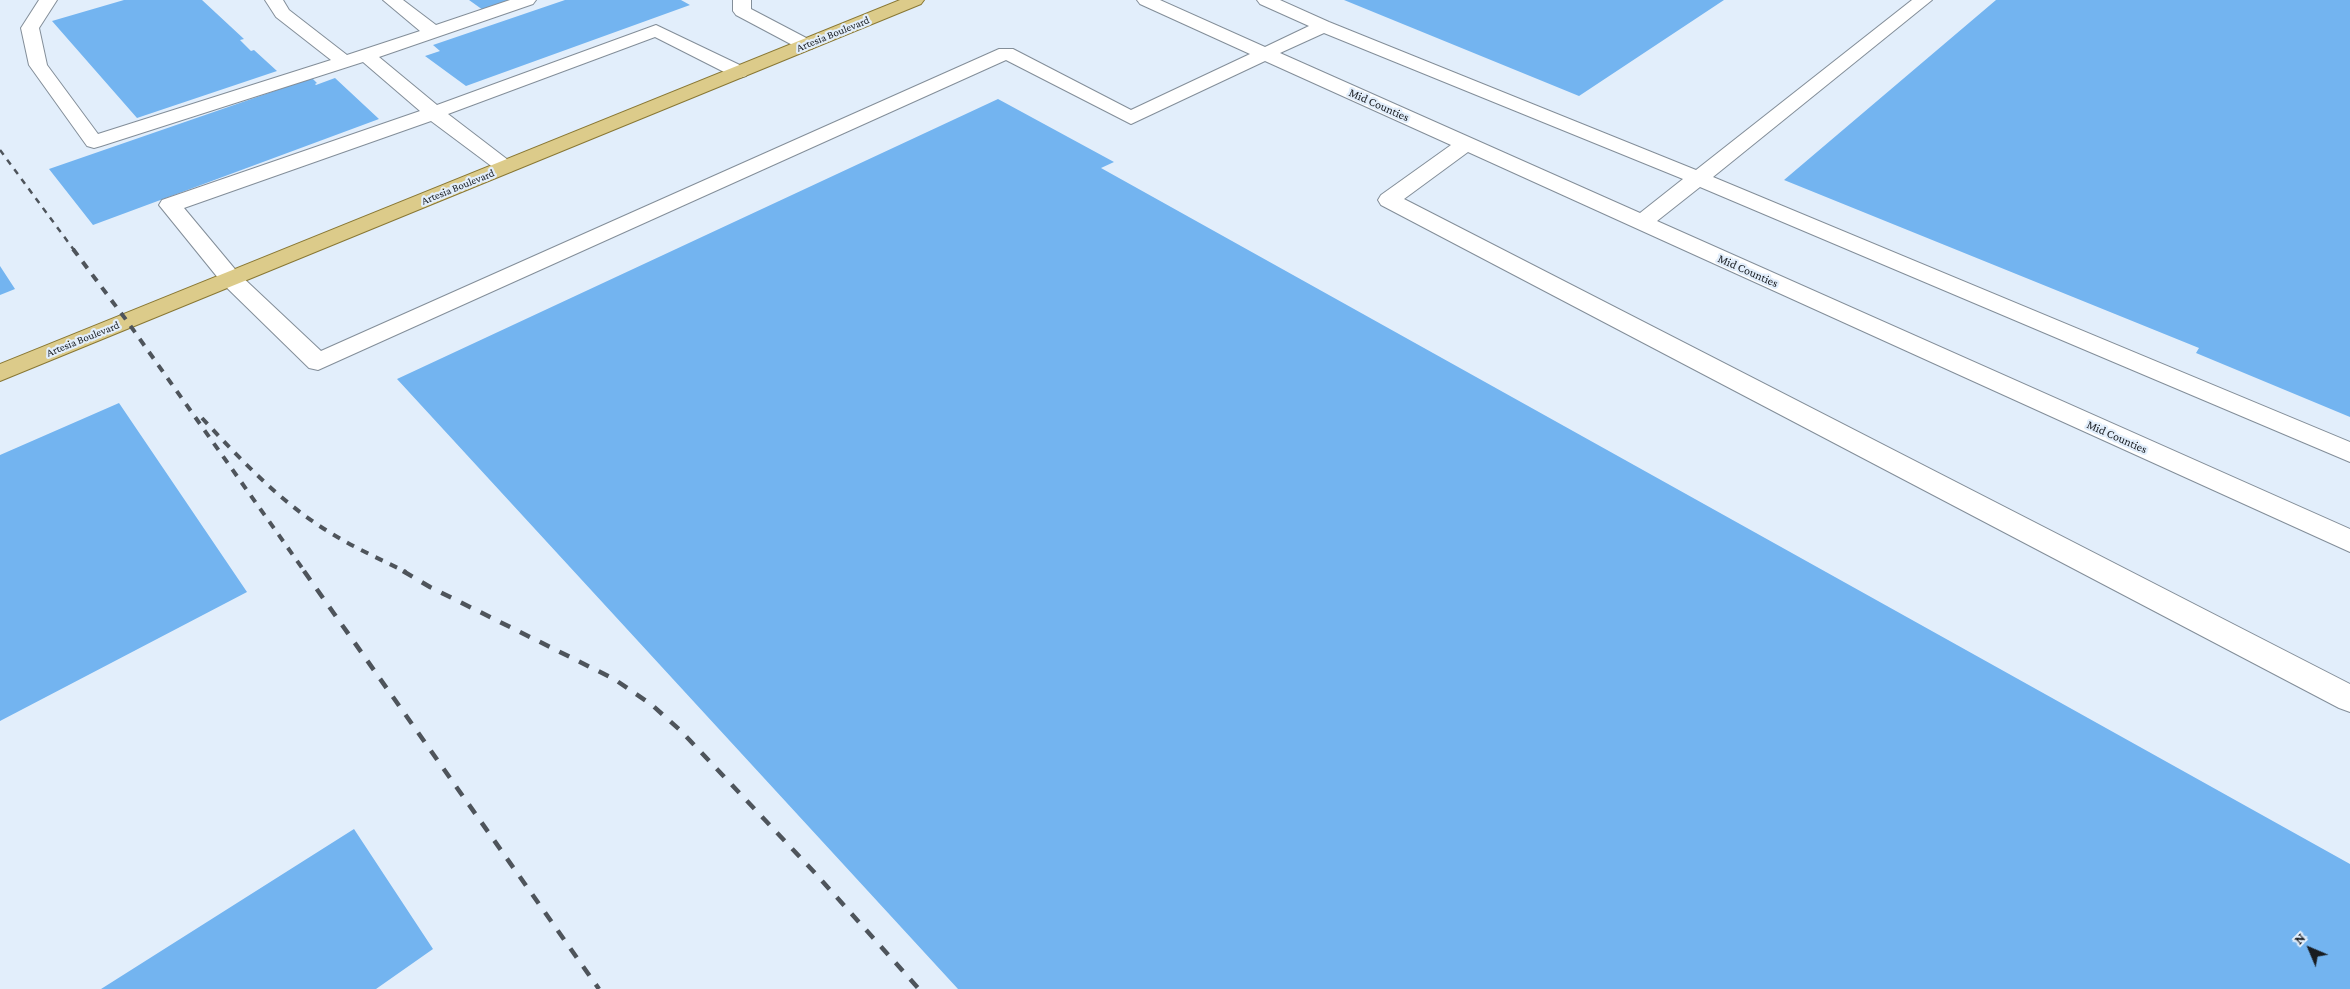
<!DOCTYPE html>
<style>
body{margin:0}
#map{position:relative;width:2350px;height:989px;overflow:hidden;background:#e2eefb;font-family:"Crimson Pro",serif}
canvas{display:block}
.north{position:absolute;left:2285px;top:924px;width:50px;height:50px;-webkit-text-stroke:4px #e2eefb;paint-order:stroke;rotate:315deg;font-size:14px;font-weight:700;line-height:20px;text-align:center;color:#181c21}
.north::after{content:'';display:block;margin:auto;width:18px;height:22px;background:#181c21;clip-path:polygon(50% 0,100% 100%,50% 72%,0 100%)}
</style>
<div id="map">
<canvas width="2350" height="989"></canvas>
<div class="north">N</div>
</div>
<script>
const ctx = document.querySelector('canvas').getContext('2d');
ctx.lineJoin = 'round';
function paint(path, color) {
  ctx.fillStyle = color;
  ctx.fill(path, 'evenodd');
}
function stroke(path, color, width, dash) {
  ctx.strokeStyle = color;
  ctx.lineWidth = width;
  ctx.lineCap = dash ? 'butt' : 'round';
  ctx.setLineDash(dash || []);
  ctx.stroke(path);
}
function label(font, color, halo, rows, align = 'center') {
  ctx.font = font + ' "Crimson Pro",serif';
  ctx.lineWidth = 4.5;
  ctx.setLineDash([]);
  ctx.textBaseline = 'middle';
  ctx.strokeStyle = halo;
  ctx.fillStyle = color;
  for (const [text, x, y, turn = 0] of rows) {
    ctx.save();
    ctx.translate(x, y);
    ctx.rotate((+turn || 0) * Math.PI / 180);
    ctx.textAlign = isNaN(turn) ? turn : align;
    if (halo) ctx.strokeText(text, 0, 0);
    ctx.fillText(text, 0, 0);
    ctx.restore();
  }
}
const building = new Path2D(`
 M 124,0 L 202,0 L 244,39 L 240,40 L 251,51 L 254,50 L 277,71 L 137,118 L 52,21 Z
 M 469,0 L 512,0 L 483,10 Z
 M 565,0 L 681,0 L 690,5 L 466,86 L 425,56 L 440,51 L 433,45 Z
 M 1344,0 L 1724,0 L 1579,96 Z
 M 1996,0 L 2350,0 L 2350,417 L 2196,353 L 2199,348 L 1784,180 Z
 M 312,78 L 317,83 L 315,84 L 316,85 L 335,78 L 379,119 L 93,225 L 49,169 Z
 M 998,99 L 1114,162 L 1101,168 L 2350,864 L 2350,989 L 958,989 L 397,379 Z
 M 0,266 L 15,289 L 0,295 Z
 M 119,403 L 247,592 L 0,721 L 0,455 Z
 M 354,829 L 433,949 L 376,989 L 101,989 Z`);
const minor = new Path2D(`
 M 39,0 L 57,0 L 39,28 L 47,65 L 98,134 L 331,60 L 276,17 L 265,0 L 283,0 L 289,10 L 347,55 L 420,31 L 383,0 L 403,0 L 436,25 L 510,0 L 536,0 L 533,4 L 379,57 L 437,105 L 656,25 L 746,68 L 748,72 L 746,76 L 739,78 L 732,76 L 655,37 L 448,114 L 512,163 L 515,167 L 512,171 L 505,173 L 498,171 L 431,121 L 184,208 L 239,274 L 321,351 L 999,49 L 1013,49 L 1131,110 L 1250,54 L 1140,4 L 1137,0 L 1160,0 L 1265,47 L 1309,26 L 1260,4 L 1257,0 L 1280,0 L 1329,22 L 1696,170 L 1912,0 L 1932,0 L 1713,177 L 2350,442 L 2350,462 L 1700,187 L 1657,221 L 2350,529 L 2350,552 L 1468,152 L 1404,199 L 2350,684 L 2350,712 L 2339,708 L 1381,205 L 1378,200 L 1381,195 L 1451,145 L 1265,61 L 1131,124 L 1006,60 L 318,370 L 309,368 L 223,284 L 159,205 L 162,200 L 420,111 L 363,62 L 101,146 L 94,148 L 87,146 L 29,65 L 21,28 ZM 1324,33 L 1683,179 L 1640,213 L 1280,53 Z
 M 733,0 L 751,0 L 751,9 L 812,41 L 815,45 L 812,49 L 800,49 L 736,15 L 733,11 Z`);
const major = new Path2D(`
 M 900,0 L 924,0 L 921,4 L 0,381 L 0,364 Z`);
const railFar2 = new Path2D(`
 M 0,150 L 74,250`);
const railFar1 = new Path2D(`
 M 73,249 L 127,321 L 305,572
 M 202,418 C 242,461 283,505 334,535 C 357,549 382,560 406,572`);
const rail = new Path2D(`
 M 304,571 L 599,989
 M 403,571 L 430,587 L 614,679 L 652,705 L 681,731 L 815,873 L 919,989`);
const farStreetnames = [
 ["Artesia Boulevard",833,34,-22],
 ["Artesia Boulevard",458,187,-22],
 ["Artesia Boulevard",83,339,-22]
];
const streetNames = [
 ["Mid Counties",1379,105,24],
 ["Mid Counties",1748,271,24],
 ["Mid Counties",2117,437,24]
];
paint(building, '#73b4f0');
stroke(minor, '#838e99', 2);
stroke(major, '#873', 2);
paint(minor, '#fff');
paint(major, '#dccb8a');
stroke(railFar2, '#4e545b', 2.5, [6, 6]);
stroke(railFar1, '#4e545b', 4, [8, 8]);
stroke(rail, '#4e545b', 4.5, [11, 11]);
label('11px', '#181c21', '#e2eefb', farStreetnames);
label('12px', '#181c21', '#e2eefb', streetNames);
</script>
